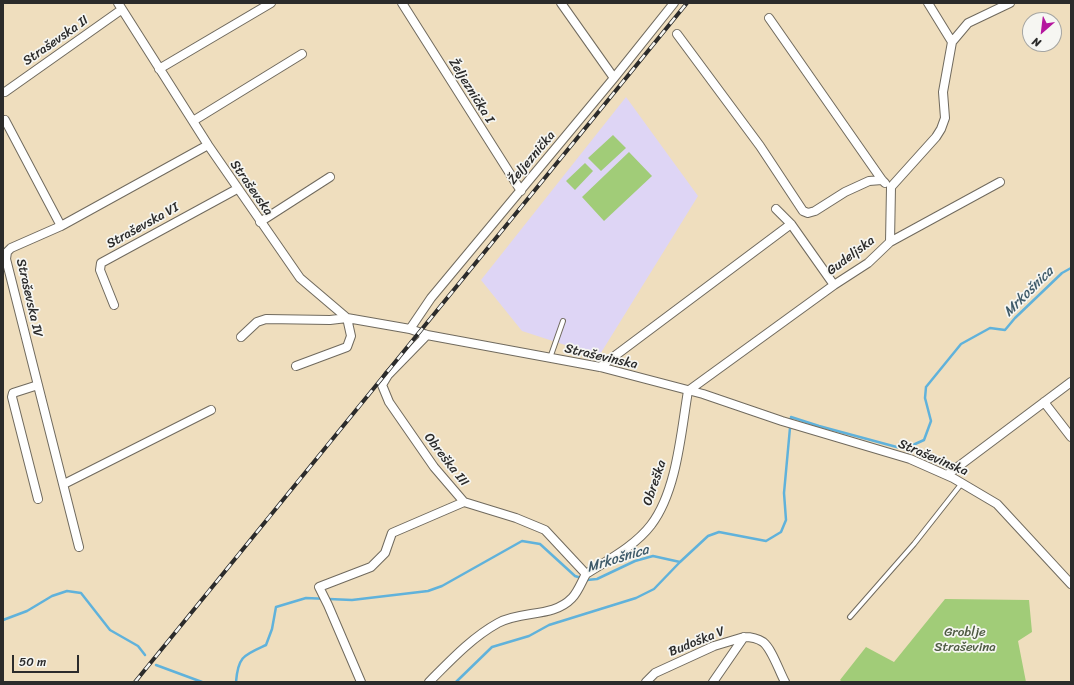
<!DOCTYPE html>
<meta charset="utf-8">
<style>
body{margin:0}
#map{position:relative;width:1074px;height:685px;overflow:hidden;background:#efdebe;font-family:Sriracha,sans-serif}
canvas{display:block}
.frame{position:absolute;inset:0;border:4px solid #2b2b2b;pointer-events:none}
.north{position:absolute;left:1022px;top:12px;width:40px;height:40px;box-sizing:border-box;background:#f6f6f2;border:1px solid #a5a5a2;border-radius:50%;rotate:208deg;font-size:11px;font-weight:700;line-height:16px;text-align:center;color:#2b2b2b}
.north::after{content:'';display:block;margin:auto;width:14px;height:18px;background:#b5179e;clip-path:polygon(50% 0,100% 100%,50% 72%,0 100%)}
.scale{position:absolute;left:12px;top:655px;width:67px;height:18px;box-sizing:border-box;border:2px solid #2b2b2b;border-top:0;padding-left:5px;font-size:12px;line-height:14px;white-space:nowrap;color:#2b2b2b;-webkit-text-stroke:3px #f6f6f2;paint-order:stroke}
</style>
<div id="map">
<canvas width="1074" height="685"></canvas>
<div class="frame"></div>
<div class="north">N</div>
<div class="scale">50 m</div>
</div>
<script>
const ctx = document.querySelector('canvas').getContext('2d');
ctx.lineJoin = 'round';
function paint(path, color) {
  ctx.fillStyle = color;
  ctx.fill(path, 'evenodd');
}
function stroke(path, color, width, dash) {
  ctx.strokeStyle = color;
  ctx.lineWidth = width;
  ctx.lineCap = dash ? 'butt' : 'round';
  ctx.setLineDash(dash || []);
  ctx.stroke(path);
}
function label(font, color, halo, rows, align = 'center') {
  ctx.font = font + ' Sriracha,sans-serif';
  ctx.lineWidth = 3.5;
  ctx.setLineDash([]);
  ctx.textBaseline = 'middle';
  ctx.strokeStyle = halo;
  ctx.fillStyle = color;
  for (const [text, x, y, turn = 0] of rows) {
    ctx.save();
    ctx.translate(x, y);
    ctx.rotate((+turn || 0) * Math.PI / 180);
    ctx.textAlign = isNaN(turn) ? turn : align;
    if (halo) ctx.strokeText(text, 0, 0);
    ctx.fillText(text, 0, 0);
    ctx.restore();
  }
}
const built = new Path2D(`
 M 626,97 L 698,196 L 599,356 L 522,331 L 481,280 Z`);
const green = new Path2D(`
 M 613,135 L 626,148 L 601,171 L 588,158 Z
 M 629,152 L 652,176 L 604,221 L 582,197 Z
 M 585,163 L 593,171 L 575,190 L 566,181 Z
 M 945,599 L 1029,600 L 1032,632 L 1018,641 L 1026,682 L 842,682 L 840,680 L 866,647 L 894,662 Z`);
const stream = new Path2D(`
 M 3,620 L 27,611 L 52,596 L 67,591 L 81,593 L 110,630 L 138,646 L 145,655
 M 156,665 L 202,682
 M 236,682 C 238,656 244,655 266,645 L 272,629 L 276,607 L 306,598 L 352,600 L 428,591 L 442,586 L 522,541 L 540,544 L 575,576 L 587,580 L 597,579 L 635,561 L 653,556 L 680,562 L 708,536 L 719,532 L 766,541 L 781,532 L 786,520 L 784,493 L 791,417 L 819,426 L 904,449 L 924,440 L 931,421 L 925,398 L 926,387 L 961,344 L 990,328 L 1005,330 L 1015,318 L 1062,273 L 1071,268
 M 456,682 L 492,647 L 529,636 L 549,625 L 636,598 L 654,589 L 680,562`);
const lane = new Path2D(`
 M 550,358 L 563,321
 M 850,617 L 914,544 L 962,483`);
const street = new Path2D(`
 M 118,3 L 208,145 L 300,278 L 347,318 L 410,329 L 427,335 L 600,367 L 703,394 L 782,421 L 910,459 L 953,478 L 997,504 L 1071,584
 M 402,3 L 521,191
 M 561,3 L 614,78
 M 928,3 L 952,42
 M 769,18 L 882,180 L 885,183
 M 677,34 L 760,146 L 803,211 L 808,213 L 815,211 L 845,192 L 869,181 L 882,180
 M 159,69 L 271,3
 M 5,92 L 121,10
 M 5,120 L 61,226
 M 193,121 L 302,54
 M 776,209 L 791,224 L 834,285
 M 260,222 L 330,177
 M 890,242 L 1000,182
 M 114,305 L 100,270 L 101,263 L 237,189
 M 410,329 L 431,298 L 614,78 L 674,3
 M 427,335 L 388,375 L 382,385 L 389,402 L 434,467 L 464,502 L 516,518 L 545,530 L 586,574
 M 241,337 L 257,322 L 266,319 L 330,320 L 347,318 L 351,336 L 347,347 L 296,366
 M 600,367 L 791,224
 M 1044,402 L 1071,437
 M 947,475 L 1071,382
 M 64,484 L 211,410
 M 38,499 L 12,397 L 13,393 L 38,385
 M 79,547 L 6,259 L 7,252 L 11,248 L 61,226 L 208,145
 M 586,574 C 608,560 635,546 651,525 C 677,491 681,432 688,391 L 834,285 L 868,263 L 890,242 L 891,187 L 936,137 L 941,129 L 945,118 L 943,92 L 952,42 L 968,23 L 1010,3
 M 361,682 L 328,605 L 319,587 L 371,567 L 385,553 L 392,533 L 464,502
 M 429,682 C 450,661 471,638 498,623 C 522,610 553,618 572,598 C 578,592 582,581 586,574
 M 646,682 L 655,673 L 714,646 L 744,637 C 751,637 757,638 763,642 C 772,649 779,671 785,682
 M 713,682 L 744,637`);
const rail = new Path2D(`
 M 135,682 L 687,3`);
const streetNames = [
 ["Straševska II",56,41,-35],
 ["Željeznička I",471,91,58],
 ["Željeznička",532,158,-50],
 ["Straševska",251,188,55],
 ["Straševska VI",143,226,-29],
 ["Gudeljska",851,256,-37],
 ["Straševska IV",29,298,77],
 ["Straševinska",601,357,13],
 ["Straševinska",933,458,23],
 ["Obreška III",446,460,52],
 ["Obreška",655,483,-71],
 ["Budoška V",697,642,-22]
];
const parkNames = [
 ["Groblje",965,633],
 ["Straševina",965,648]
];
const waterNames = [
 ["Mrkošnica",1029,292,-45],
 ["Mrkošnica",618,559,-17]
];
paint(built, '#ded5f5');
paint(green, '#a1cc78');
stroke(stream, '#60b2db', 2.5);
stroke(lane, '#706a5e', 6);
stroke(street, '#706a5e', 10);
stroke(lane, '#fff', 4);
stroke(street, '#fff', 8);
stroke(rail, '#2b2b2b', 4);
stroke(rail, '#f6f6f2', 2.5, [8]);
label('13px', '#2b2b2b', '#f6f6f2', streetNames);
label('13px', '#4e5b42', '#f6f6f2', parkNames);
label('italic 14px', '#3e5a69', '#f6f6f2', waterNames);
</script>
